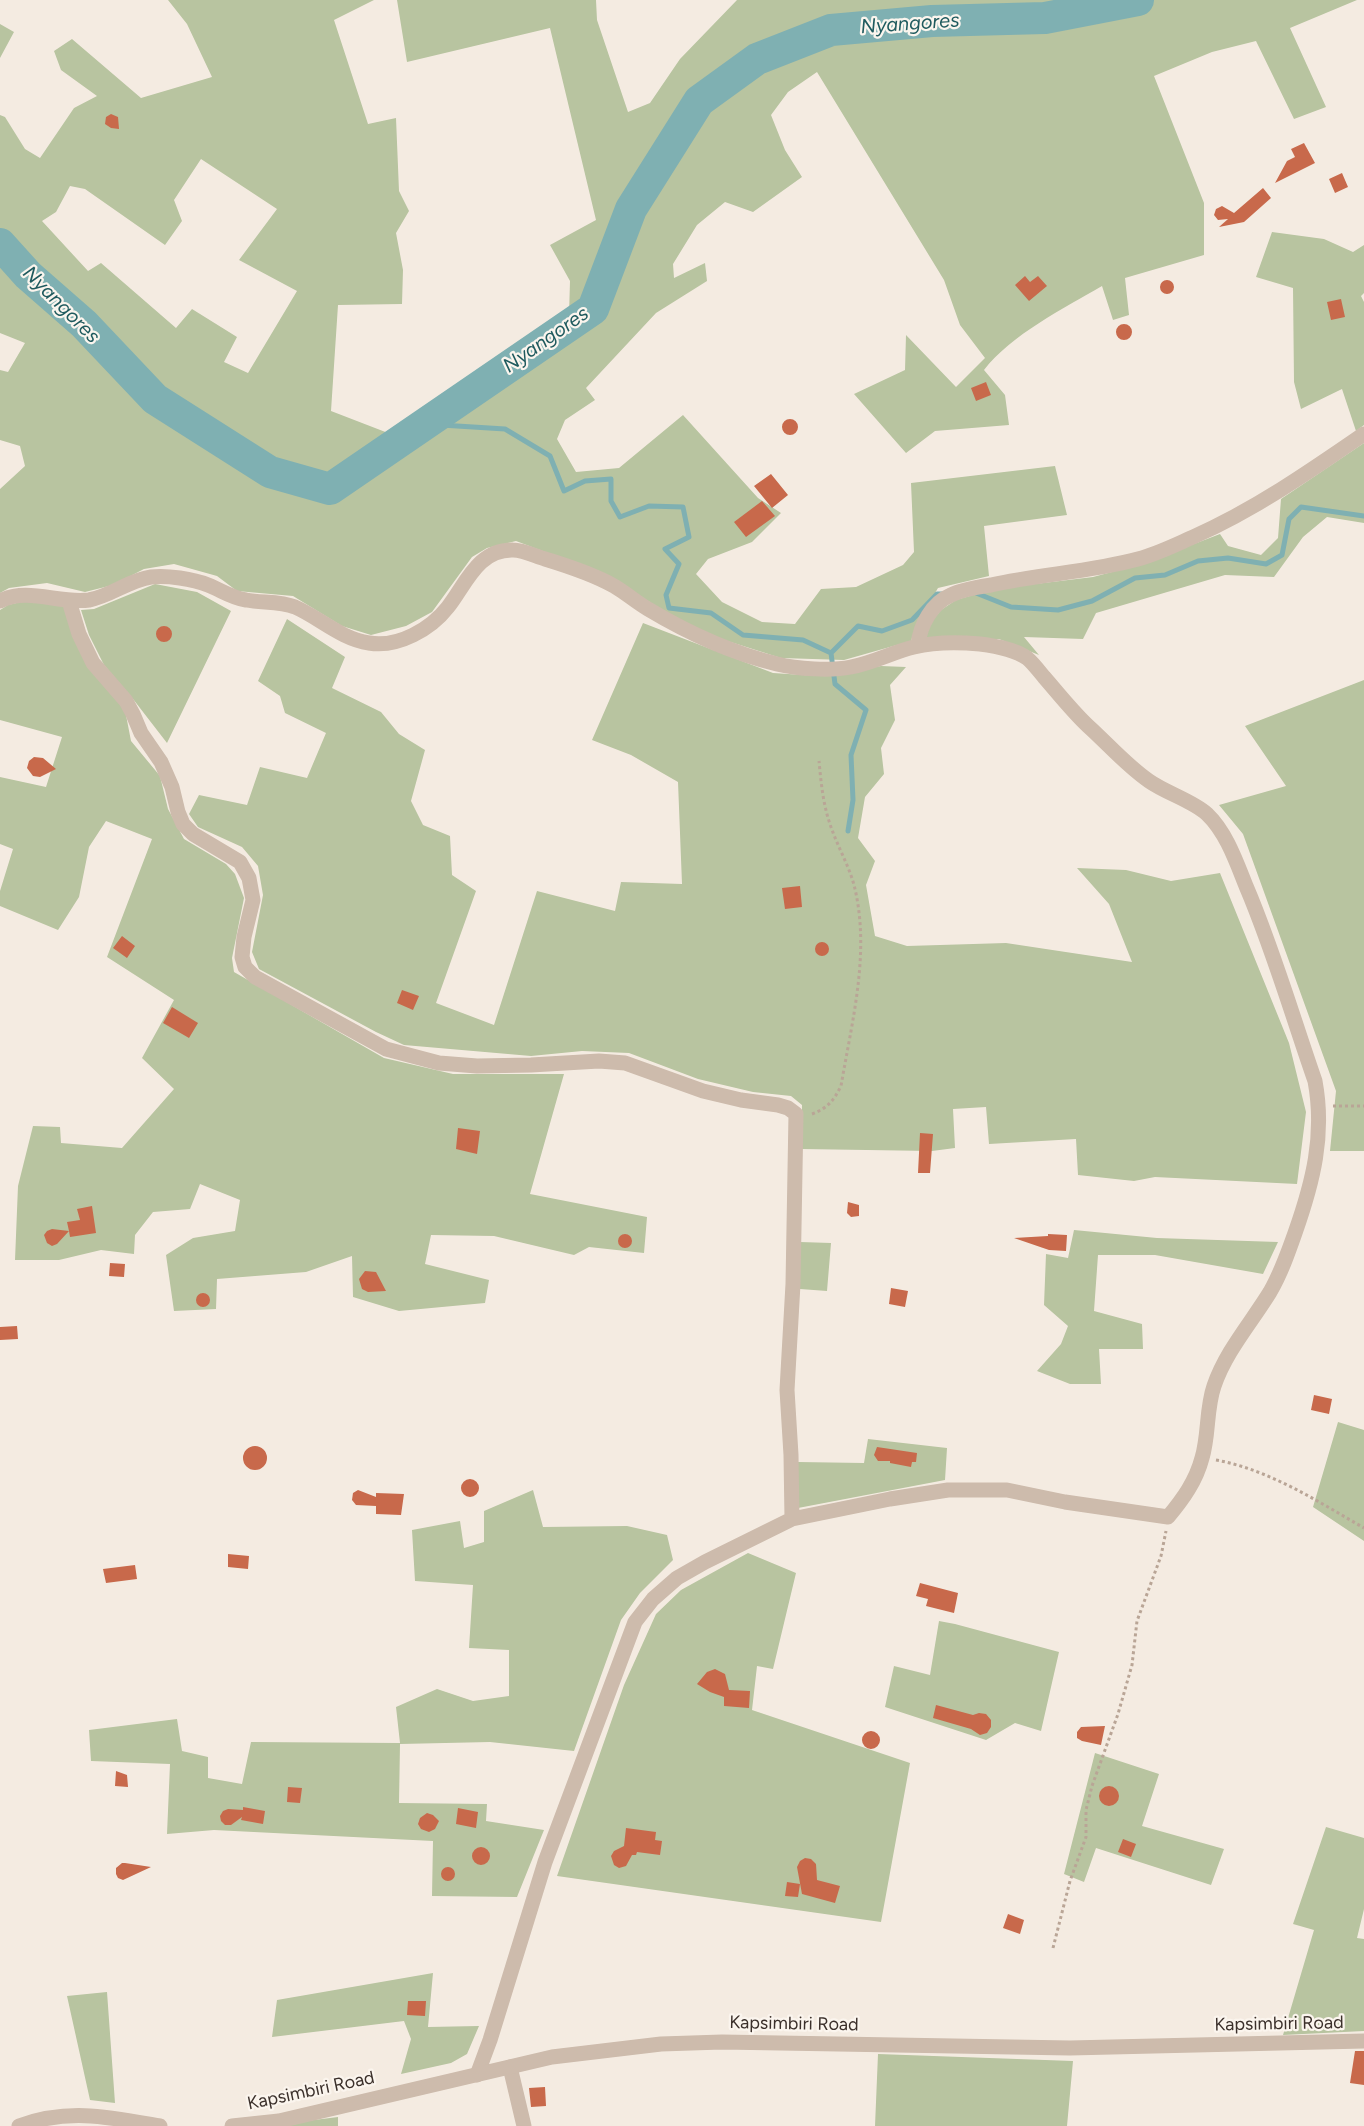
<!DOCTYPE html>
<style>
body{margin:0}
canvas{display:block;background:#f4ebe1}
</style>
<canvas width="1364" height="2126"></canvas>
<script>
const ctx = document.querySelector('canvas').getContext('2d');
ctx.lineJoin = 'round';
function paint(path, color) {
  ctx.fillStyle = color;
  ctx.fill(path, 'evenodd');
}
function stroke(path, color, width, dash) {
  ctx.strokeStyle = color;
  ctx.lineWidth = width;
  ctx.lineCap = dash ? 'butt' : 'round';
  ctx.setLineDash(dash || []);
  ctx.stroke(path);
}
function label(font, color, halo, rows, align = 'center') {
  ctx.font = font + ' Figtree,sans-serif';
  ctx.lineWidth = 4.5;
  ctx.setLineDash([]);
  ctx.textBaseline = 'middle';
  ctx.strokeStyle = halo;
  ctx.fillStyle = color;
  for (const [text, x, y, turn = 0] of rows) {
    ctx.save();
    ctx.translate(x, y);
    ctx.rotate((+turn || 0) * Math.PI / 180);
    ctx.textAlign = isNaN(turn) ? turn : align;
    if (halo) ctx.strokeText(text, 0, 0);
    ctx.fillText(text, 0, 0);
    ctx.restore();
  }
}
const green = new Path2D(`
 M 168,0 L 374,0 L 334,20 L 368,124 L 396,118 L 399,191 L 409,211 L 396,233 L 403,270 L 402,304 L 338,305 L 331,411 L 388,433 L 407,425 L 429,404 L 569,315 L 570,281 L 550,245 L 596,220 L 550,28 L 407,62 L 397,0 L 596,0 L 597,20 L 628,112 L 650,103 L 680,59 L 737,0 L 1357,0 L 1290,28 L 1326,107 L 1294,119 L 1256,41 L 1212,52 L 1154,76 L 1204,203 L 1204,255 L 1125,278 L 1129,315 L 1113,320 L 1102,286 C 1064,308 1011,335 984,370 L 1005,395 L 1009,425 L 935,431 L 906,453 L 854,394 L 905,370 L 906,335 L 956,387 L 985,358 L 960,325 L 944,280 L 817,72 L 788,92 L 771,115 L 785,150 L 802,177 L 753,212 L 725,202 L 697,225 L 673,264 L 674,278 L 705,263 L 707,281 L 656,313 L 586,388 L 595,400 L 565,420 L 557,439 L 576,472 L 619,468 L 683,415 L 758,498 L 781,513 L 752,542 L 708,559 L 696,574 L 722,602 L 762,622 L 795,624 L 821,589 L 856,587 L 903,565 L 914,552 L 911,483 L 1055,466 L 1067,515 L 984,526 L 989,576 L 938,588 L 916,625 L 911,641 L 844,660 L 781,658 L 718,638 L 670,615 L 609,576 L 516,541 L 487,548 L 472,557 L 432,612 L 406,626 L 371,635 L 342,626 L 293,596 L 237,591 L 217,576 L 174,564 L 144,569 L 113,585 L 85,592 L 47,583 L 9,588 L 0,593 L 0,489 L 25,466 L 20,446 L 0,440 L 0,370 L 8,372 L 25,343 L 0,333 L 0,115 L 5,117 L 25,149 L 40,158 L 74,108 L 97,96 L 61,70 L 54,51 L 72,39 L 141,98 L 212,77 L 187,24 ZM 201,159 L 277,209 L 239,260 L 297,291 L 248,373 L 224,362 L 237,337 L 192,309 L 176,328 L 101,263 L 88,271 L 42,221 L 56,212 L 70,186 L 85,189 L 165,245 L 182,221 L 174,200 Z
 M 0,24 L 14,32 L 0,58 Z
 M 1272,232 L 1324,239 L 1353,252 L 1364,245 L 1364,293 L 1361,296 L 1364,302 L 1364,425 L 1356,431 L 1342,389 L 1301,409 L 1294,382 L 1293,288 L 1256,277 Z
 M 1364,443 L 1364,523 L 1327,517 L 1303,537 L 1274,577 L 1225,575 L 1096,613 L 1083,639 L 1024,637 L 1039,655 L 999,639 L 925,639 L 932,621 L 941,610 L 956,600 L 994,589 L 1093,577 L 1142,564 L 1220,534 L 1228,546 L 1261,555 L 1278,538 L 1281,499 Z
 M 155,584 L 197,592 L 231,611 L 167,743 L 133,699 L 104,665 L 89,635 L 81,610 L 94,609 Z
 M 33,599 L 65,606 L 126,715 L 131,741 L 160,776 L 168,809 L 184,839 L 226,864 L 235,874 L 244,898 L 232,958 L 234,972 L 384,1058 L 453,1074 L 564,1074 L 530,1194 L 647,1217 L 644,1253 L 589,1247 L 574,1255 L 494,1236 L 431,1235 L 425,1264 L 489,1280 L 485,1303 L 399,1311 L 353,1297 L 352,1256 L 306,1272 L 217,1279 L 216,1309 L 174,1311 L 166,1255 L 193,1238 L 235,1231 L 240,1200 L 200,1184 L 190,1209 L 153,1212 L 135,1235 L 134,1254 L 101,1250 L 59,1260 L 15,1260 L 18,1186 L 33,1126 L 60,1127 L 61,1143 L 122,1148 L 174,1089 L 142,1058 L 174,1000 L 107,957 L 152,839 L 106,821 L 89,847 L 79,897 L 58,930 L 0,906 L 0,891 L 13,849 L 0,844 L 0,777 L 46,787 L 62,737 L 0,720 L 0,610 L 8,605 Z
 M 287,619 L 345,657 L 332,688 L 381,712 L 399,734 L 425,750 L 411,801 L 423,825 L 450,836 L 452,875 L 476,891 L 436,1003 L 494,1025 L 537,891 L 615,911 L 621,882 L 682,884 L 678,782 L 631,755 L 592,740 L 643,623 L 773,673 L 818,676 L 881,666 L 906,667 L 890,685 L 895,720 L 881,748 L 884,774 L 865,797 L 858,838 L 875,861 L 866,885 L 875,936 L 907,946 L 1006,943 L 1132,962 L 1109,904 L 1077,868 L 1126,870 L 1171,881 L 1220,873 L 1289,1043 L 1306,1112 L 1297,1184 L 1155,1177 L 1134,1181 L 1078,1175 L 1076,1139 L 989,1144 L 986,1107 L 953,1109 L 955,1148 L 932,1151 L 801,1149 L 802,1105 L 791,1096 L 753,1092 L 698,1079 L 629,1053 L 582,1051 L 531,1056 L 404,1045 L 376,1032 L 259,969 L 252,952 L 263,895 L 258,866 L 242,847 L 198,827 L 189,814 L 199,795 L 247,805 L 260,767 L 307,778 L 326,733 L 285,713 L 280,696 L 258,681 Z
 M 1364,680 L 1364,1151 L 1330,1151 L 1336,1091 L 1243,834 L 1219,805 L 1286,786 L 1245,726 Z
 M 1074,1230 L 1157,1238 L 1278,1242 L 1263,1274 L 1155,1255 L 1098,1255 L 1094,1311 L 1142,1324 L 1143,1349 L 1099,1349 L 1101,1384 L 1070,1384 L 1037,1371 L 1061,1344 L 1068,1326 L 1044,1305 L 1046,1254 L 1068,1258 Z
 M 800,1242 L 831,1243 L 827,1291 L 800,1289 Z
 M 1338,1422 L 1364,1430 L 1364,1541 L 1313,1507 Z
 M 868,1439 L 947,1448 L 945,1480 L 798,1508 L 798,1462 L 864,1463 Z
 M 533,1490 L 543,1527 L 627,1526 L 667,1535 L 673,1560 L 640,1593 L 621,1620 L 574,1751 L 490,1742 L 400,1744 L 399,1803 L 487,1804 L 486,1821 L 544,1830 L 517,1897 L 432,1896 L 433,1841 L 214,1830 L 167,1834 L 170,1764 L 91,1761 L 89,1730 L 177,1719 L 182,1751 L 208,1757 L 208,1778 L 242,1784 L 251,1742 L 400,1743 L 396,1707 L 437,1689 L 473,1701 L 509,1696 L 509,1650 L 469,1648 L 473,1585 L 415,1581 L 412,1530 L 460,1521 L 464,1548 L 484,1542 L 484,1511 Z
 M 748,1553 L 796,1573 L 773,1669 L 757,1666 L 752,1710 L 910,1763 L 881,1922 L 557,1876 L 624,1685 L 656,1614 L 681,1590 Z
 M 939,1621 L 955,1624 L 1059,1652 L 1041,1731 L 1015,1723 L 986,1740 L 885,1707 L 894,1666 L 930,1675 Z
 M 1095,1753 L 1159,1774 L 1142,1826 L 1224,1849 L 1211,1885 L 1096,1848 L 1084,1882 L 1064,1874 Z
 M 1326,1827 L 1364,1838 L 1364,1909 L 1357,1938 L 1364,1939 L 1364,2031 L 1283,2035 L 1314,1930 L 1293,1924 Z
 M 433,1973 L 428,2027 L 479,2026 L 467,2054 L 451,2063 L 401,2074 L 411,2039 L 404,2021 L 272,2037 L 277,2000 Z
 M 107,1992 L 115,2103 L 90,2100 L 67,1996 Z
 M 878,2054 L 1073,2061 L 1067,2126 L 875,2126 Z
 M 338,2117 L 338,2126 L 266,2126 Z`);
const stream = new Path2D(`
 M 425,424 L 505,429 L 550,456 L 564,491 L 585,481 L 611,479 L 611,501 L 620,517 L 649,506 L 683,507 L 689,537 L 665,549 L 679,564 L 666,595 L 669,608 L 711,613 L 743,635 L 803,640 L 831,653 L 858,626 L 882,631 L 912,620 L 937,594 L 943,594
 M 976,593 L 1011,607 L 1058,610 L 1092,601 L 1135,578 L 1165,575 L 1198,561 L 1228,558 L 1266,564 L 1282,555 L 1289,519 L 1301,507 L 1364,516
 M 831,653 L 835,684 L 866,710 L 851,755 L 853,800 L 848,831`);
const river = new Path2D(`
 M 0,244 L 28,275 L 84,324 L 155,399 L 270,472 L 330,489 L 593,309 L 631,209 L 699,101 L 757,59 L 831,30 L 932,21 L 1045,18 L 1138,0`);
const building = new Path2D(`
 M 111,114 L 118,117 L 119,129 L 111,128 L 105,124 L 106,117 Z
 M 1304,143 L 1315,163 L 1275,183 L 1287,161 L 1295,157 L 1291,149 Z
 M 1342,173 L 1348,187 L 1335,193 L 1329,179 Z
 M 1263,188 L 1271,198 L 1244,222 L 1219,227 L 1228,219 L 1218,220 L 1214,215 L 1216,209 L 1222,206 L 1234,213 Z
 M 1025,276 L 1030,282 L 1038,276 L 1047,286 L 1029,301 L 1015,285 Z
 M1160 287a7 7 0 1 1 14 0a7 7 0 1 1-14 0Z
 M 1341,299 L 1345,317 L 1331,320 L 1327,302 Z
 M1116 332a8 8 0 1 1 16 0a8 8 0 1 1-16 0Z
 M 986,382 L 991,395 L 976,401 L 971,388 Z
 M782 427a8 8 0 1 1 16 0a8 8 0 1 1-16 0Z
 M 771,474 L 788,495 L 772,508 L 754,486 Z
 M 762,501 L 775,516 L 746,537 L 734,522 Z
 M156 634a8 8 0 1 1 16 0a8 8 0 1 1-16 0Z
 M 34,757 L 43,758 L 56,769 L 40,777 L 33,776 L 27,768 L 29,761 Z
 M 800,886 L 802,907 L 785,909 L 782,888 Z
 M 122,936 L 135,946 L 127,958 L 113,948 Z
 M815 949a7 7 0 1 1 14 0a7 7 0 1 1-14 0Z
 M 402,990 L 419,996 L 413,1010 L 397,1003 Z
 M 172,1007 L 198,1023 L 189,1038 L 163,1023 Z
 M 458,1128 L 480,1131 L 477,1154 L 456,1149 Z
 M 920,1133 L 933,1134 L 930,1173 L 918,1173 Z
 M 848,1202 L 859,1205 L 859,1216 L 851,1217 L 847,1213 Z
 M 92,1206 L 96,1233 L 70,1237 L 69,1231 L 57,1244 L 52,1246 L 47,1243 L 44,1235 L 47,1231 L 52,1229 L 69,1231 L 67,1222 L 80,1220 L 77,1209 Z
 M618 1241a7 7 0 1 1 14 0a7 7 0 1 1-14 0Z
 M 1048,1234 L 1067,1235 L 1066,1251 L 1049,1250 L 1014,1238 L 1048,1236 Z
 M 110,1263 L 125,1264 L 124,1277 L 109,1276 Z
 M 365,1271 L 376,1272 L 386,1291 L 368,1292 L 362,1289 L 359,1279 Z
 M 891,1288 L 908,1291 L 905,1307 L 889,1304 Z
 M196 1300a7 7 0 1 1 14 0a7 7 0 1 1-14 0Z
 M 17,1326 L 18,1339 L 0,1340 L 0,1327 Z
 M 1314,1395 L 1332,1399 L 1329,1414 L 1311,1410 Z
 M243 1458a12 12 0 1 1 24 0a12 12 0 1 1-24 0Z
 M 877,1447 L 917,1453 L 916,1462 L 912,1462 L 911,1467 L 890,1463 L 890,1461 L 878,1461 L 874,1455 Z
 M461 1488a9 9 0 1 1 18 0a9 9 0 1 1-18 0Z
 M 358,1490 L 376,1497 L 376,1493 L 404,1494 L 401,1515 L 376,1514 L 376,1506 L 356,1505 L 352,1500 L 353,1493 Z
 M 228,1554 L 249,1556 L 248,1569 L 228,1567 Z
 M 135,1565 L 137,1579 L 106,1583 L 103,1569 Z
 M 920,1583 L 958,1593 L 954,1613 L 926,1606 L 928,1599 L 916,1596 Z
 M 715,1669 L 725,1674 L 729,1690 L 750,1691 L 749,1708 L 724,1706 L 724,1697 L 710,1692 L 697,1684 L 707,1672 Z
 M 936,1705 L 973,1715 L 979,1713 L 986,1714 L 991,1720 L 991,1727 L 987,1733 L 980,1735 L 971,1729 L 933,1718 Z
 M 1105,1726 L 1101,1745 L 1082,1741 L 1077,1738 L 1077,1732 L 1081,1727 Z
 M862 1740a9 9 0 1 1 18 0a9 9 0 1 1-18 0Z
 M 116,1771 L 127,1775 L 128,1787 L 115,1786 Z
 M1099 1796a10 10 0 1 1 20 0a10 10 0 1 1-20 0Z
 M 288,1787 L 302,1788 L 300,1803 L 287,1802 Z
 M 243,1807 L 265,1811 L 263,1824 L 241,1820 L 242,1817 L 231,1825 L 225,1825 L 221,1821 L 220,1816 L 223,1811 L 228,1809 L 243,1810 Z
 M 458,1808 L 478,1812 L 476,1828 L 456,1824 Z
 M 427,1813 L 433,1815 L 439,1821 L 435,1829 L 429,1832 L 421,1829 L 418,1824 L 420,1818 Z
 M 626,1828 L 656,1832 L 655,1840 L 662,1841 L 660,1855 L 637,1852 L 636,1855 L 632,1855 L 626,1866 L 619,1868 L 614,1865 L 611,1856 L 614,1851 L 624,1846 Z
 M 1123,1839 L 1136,1844 L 1131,1857 L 1118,1852 Z
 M472 1856a9 9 0 1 1 18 0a9 9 0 1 1-18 0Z
 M 805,1858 L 811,1859 L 816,1864 L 817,1880 L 840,1886 L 835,1903 L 802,1894 L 797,1867 L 800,1861 Z
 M 122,1863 L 125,1863 L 151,1867 L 123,1880 L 118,1878 L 116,1874 L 116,1868 Z
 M441 1874a7 7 0 1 1 14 0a7 7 0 1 1-14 0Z
 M 787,1882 L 800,1884 L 798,1897 L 785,1896 Z
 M 1008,1914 L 1024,1920 L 1020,1934 L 1003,1928 Z
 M 408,2001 L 426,2001 L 425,2016 L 407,2015 Z
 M 1355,2051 L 1364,2051 L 1364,2085 L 1350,2083 Z
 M 545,2087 L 546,2106 L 531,2107 L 529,2088 Z`);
const path = new Path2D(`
 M 1333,1106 L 1364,1106
 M 812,1114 C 828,1108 834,1100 841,1086 C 852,1021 870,954 855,889 C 850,867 837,846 830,824 C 823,804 821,782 819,761
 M 1216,1460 C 1270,1470 1317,1501 1364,1528
 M 1053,1948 L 1070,1881 L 1086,1837 L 1086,1810 L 1092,1786 L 1118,1714 L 1132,1665 L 1137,1621 L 1161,1556 L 1166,1531`);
const minor = new Path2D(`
 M 0,601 C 28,587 59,604 89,600 C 111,596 129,580 151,577 C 167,575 193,579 208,585 C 221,590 232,598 246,600 C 262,603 280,601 295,607 C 320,618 341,639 369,643 C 398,648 431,629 448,607 C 466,584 478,549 513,550 C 523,550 535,556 545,559 C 568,566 593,574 614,586 C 626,593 636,602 648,609 C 688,633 732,653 777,664 C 797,669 831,671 851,667 C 873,663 893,652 914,647 C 934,642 959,642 980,644 C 995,646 1014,649 1027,658 C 1033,663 1039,671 1044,677 C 1058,693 1072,711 1088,726 C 1108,744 1127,766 1149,781 C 1166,793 1193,801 1207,814 C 1226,832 1236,861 1246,886 C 1273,949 1292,1015 1315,1081 C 1325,1135 1313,1182 1295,1233 C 1288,1253 1281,1273 1270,1292 C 1251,1323 1226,1351 1214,1386 C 1206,1409 1209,1435 1202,1458 C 1196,1481 1183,1499 1168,1517 L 1065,1502 L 1007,1490 L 948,1490 L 890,1499 L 792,1519 L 705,1562 L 677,1578 L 653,1599 L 635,1622 L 545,1862 L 490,2040 L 477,2075
 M 69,601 L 79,634 L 93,663 L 126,701 L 133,714 L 141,733 L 161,762 L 172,787 L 178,812 L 183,824 L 193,834 L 240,862 L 249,878 L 253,900 L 244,937 L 242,957 L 245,967 L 255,977 L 386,1049 L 439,1063 L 477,1066 L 531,1065 L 599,1061 L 625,1063 L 703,1091 L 741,1100 L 778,1105 L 788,1108 L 796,1114 L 793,1284 L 787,1390 L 791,1455 L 792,1519
 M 918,645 C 920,625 932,603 951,595 C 963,589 978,587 991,585 C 1040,574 1090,572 1138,559 C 1157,554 1175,545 1193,537 C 1254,510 1309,472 1364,434
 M 510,2067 L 524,2126`);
const tertiary = new Path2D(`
 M 19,2126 C 68,2108 109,2117 160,2126
 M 232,2126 L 279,2121 L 552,2057 L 661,2044 L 722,2042 L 1070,2048 L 1364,2041`);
const streetNames = [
 ["Kapsimbiri Road",794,2024,1],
 ["Kapsimbiri Road",1279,2024,-1],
 ["Kapsimbiri Road",311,2091,-12]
];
const waterNames = [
 ["Nyangores",910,24,-4],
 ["Nyangores",61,305,45],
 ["Nyangores",546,340,-35]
];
paint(green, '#b8c4a0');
stroke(stream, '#7fb0b2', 5);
stroke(river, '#7fb0b2', 32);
paint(building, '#c8694b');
stroke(path, '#b9a596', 3, [3, 3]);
stroke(minor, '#cdbbac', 15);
stroke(tertiary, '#cdbbac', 15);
label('18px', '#3b302b', '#fbf5ee', streetNames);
label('italic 20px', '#1f5a5e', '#fbf5ee', waterNames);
</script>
